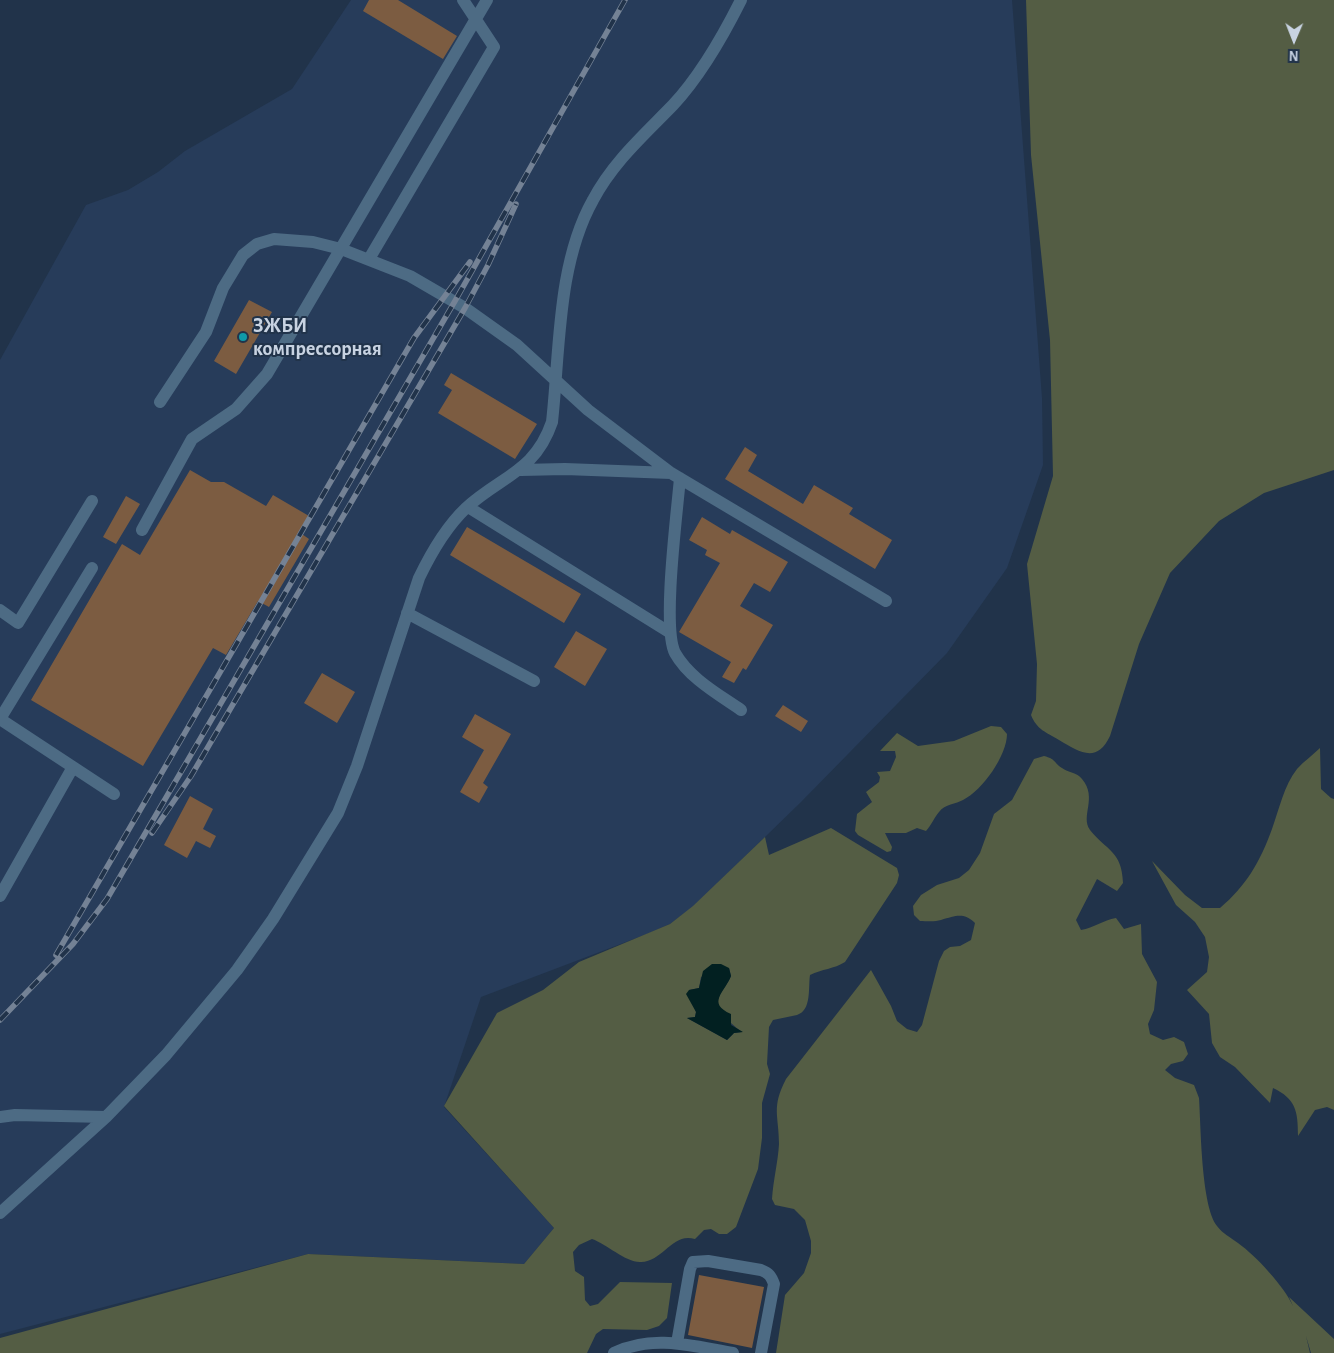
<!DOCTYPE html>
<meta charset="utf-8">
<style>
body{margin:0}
#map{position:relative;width:1334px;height:1353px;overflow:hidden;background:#21334a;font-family:"Alegreya Sans",sans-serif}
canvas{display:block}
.north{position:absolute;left:1269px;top:15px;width:50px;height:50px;-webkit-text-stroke:4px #21334a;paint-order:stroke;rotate:181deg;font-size:14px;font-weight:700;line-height:20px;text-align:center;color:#c8d3e2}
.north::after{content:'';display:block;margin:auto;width:18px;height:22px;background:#c8d3e2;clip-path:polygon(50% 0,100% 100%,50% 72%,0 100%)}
</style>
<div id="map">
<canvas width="1334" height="1353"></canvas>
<div class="north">N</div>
</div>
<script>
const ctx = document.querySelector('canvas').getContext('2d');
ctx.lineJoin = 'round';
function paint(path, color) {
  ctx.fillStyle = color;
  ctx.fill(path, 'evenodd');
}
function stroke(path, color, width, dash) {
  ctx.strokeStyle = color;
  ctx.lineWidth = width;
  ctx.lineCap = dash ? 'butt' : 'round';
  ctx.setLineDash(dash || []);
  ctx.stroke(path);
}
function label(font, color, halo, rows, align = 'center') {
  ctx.font = font + ' "Alegreya Sans",sans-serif';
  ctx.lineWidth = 4;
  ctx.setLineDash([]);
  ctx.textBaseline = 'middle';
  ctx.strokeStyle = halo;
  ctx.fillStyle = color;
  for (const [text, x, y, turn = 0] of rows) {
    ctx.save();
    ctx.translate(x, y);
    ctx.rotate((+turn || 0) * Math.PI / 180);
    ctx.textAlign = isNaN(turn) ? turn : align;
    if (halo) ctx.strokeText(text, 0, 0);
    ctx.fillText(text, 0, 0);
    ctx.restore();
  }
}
const built = new Path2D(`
 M 351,0 L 1012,0 L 1042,398 L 1043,465 L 1007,568 L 947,653 L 801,802 L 693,907 L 670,924 L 647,934 L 481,997 L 444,1107 L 554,1228 L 524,1264 L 308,1254 L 0,1334 L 0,360 L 86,205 L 128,190 L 158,172 L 185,151 L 292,89 Z`);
const green = new Path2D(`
 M 1026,0 L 1334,0 L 1334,470 L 1264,493 L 1219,521 L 1170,573 L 1139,644 L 1110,736 C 1097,764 1079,752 1059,740 C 1046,732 1037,730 1031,715 L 1036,701 L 1037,664 L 1027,564 L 1053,476 L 1050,340 L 1031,155 Z
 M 991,726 L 1001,727 L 1007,734 C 1007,755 983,790 963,800 C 956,804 945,804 939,812 C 934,818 932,824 926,831 L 917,828 L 906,833 L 885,833 L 892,847 L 891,851 L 887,852 L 858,835 L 855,831 L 857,814 L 872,802 L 866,792 L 879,782 L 880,777 L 877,772 L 890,771 L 896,757 L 895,751 L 880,751 L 897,733 L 918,746 L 954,741 Z
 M 1320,748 L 1321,789 L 1331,798 L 1334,799 L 1334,1110 L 1327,1107 L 1315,1110 L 1298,1136 C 1298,1111 1296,1099 1273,1088 L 1270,1103 L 1235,1067 L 1220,1057 L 1212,1043 L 1209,1014 L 1187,990 L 1207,972 L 1209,957 L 1205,937 L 1195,922 L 1176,905 L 1152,861 L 1185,895 L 1202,908 L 1220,908 C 1246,886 1260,862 1272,829 C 1279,810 1284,785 1297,769 C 1304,761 1313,755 1320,748 Z
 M 1044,756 C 1056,759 1053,762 1062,768 C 1068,773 1077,772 1082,779 C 1098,798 1080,816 1090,830 C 1107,851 1122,851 1123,883 L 1117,891 L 1097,879 L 1076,920 L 1081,930 C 1094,928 1103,920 1116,918 L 1124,929 L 1141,924 L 1142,954 L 1157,982 L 1154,1010 L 1148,1024 L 1150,1034 L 1163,1040 L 1174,1037 L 1184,1042 L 1188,1054 L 1183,1061 L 1171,1064 L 1165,1070 L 1175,1078 L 1194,1085 L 1199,1098 C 1201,1127 1201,1205 1217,1226 C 1223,1234 1230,1237 1238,1243 C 1256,1256 1284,1286 1293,1306 L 1289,1297 L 1334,1339 L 1334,1353 L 1311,1353 L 1306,1336 L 1310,1353 L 776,1353 L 785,1295 L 804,1273 L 811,1253 L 811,1241 L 805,1220 L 794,1209 L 775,1205 L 772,1199 C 773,1181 778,1162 779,1144 C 779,1115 771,1108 786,1079 L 871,970 L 891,1006 L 897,1021 L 907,1029 L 917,1032 L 922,1025 L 939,961 L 944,951 L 950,947 L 960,946 L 971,940 L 975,923 C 963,912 956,916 941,920 C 935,922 926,921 920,921 L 914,915 L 913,906 L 921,895 L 937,885 L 959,878 L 969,870 L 980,853 L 994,814 L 1012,800 L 1034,759 Z
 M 831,828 L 897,868 L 899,875 L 897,883 L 845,962 C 834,969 822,969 810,975 C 808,988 812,1010 797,1015 C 789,1017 781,1018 773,1020 L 769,1027 L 767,1064 L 770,1074 L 762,1103 L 762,1138 L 758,1169 L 736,1227 L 727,1234 L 719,1234 L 711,1229 L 704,1230 L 695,1239 C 672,1232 664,1261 641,1262 C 626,1263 607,1244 592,1239 L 579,1245 L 573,1252 L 575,1271 L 584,1277 L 585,1300 L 590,1306 L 598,1304 L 620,1282 L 672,1283 L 667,1318 L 659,1326 L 647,1330 L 603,1329 L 596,1334 L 587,1353 L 0,1353 L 0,1338 L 308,1254 L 524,1264 L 554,1228 L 444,1106 L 497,1013 L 543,990 L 579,962 L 670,924 L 693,906 L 765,837 L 769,855 ZM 729,968 L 731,976 C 728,984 722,989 719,997 C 713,1010 734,1026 742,1032 L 734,1033 L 727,1040 L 687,1018 L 695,1017 L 696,1012 L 689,990 L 699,988 L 701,977 Z`);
const water = new Path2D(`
 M 712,964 L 721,964 L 729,968 L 731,976 C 725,992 706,1003 731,1014 L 731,1025 L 743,1032 L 734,1033 L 727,1040 L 687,1018 L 695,1017 L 696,1012 L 686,994 L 689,990 L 699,988 L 703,971 Z`);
const building = new Path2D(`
 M 369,0 L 398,0 L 457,36 L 443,59 L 363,11 Z
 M 249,300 L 272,312 L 236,374 L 214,361 Z
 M 451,373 L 537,424 L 515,459 L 438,413 L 452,390 L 444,385 Z
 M 745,447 L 757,455 L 748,471 L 803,504 L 814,485 L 853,508 L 849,514 L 892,540 L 875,569 L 725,479 Z
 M 190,470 L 211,482 L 224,482 L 266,506 L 273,495 L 309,516 L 299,532 L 309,539 L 269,607 L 258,601 L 226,655 L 213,648 L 143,766 L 31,700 L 122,544 L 140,555 Z
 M 126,496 L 140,504 L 116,544 L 103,537 Z
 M 702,517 L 730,534 L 732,530 L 788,562 L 770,592 L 754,583 L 740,606 L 773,625 L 746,670 L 743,668 L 734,683 L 722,677 L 731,662 L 679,632 L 720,563 L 705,555 L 707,550 L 689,540 Z
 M 467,527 L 581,594 L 564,623 L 450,555 Z
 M 576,631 L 607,649 L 585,686 L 554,667 Z
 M 322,673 L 355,692 L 337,723 L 304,703 Z
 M 783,705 L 808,721 L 801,732 L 775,716 Z
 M 475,714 L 511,734 L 483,783 L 488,787 L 479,803 L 460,792 L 484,750 L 462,737 Z
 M 190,796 L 213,809 L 203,829 L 216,836 L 210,848 L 196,841 L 187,858 L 164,845 Z
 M 699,1275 L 764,1287 L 752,1348 L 688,1335 Z`);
const minor = new Path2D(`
 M 369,259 L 494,47 L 463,0
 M 160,402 L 206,332 L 223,288 L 243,255 L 257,244 L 274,239 L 313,242 L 341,249 L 410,276 L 465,308 L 517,345 L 588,410 L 671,473 L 886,601
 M 521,470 L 565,469 L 671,473
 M 680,478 C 677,513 662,628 675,653 C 689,678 718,694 741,710
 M 468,507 L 669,632
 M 142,530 L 192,439 L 236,409 L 267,374 L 487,0
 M 0,610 L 18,623 L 92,501
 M 407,613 L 534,681
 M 0,719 L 92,568
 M 0,719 L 114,794
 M 0,896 L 73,767
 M 0,1117 L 15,1115 L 106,1117
 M 0,1213 L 106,1117 L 166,1055 L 237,970 L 273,919 L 338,813 L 357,766 L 419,578 C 431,553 446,527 466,508 C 501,476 535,472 552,422 C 560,350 557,264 593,200 C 613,162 644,135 673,105 C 701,75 723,36 741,0
 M 677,1343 L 690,1269 L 693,1262 L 708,1261 L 761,1270 C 769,1273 771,1276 774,1284 L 761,1353
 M 614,1353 C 653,1334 692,1346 733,1353`);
const rail = new Path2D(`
 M 152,833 L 191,776 L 465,308 L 488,265 L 516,204
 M 56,955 L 414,338 L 470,262
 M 0,1020 L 73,944 L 107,899 L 455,301 L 625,0`);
const markers = [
 [243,337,5,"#0f9aa8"]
];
const poiNames = [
 ["ЗЖБИ",253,326],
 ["компрессорная",253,349]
];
paint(built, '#273c5a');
paint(green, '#545d44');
paint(water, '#022021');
paint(building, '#7c5c41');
stroke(minor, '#4d6b84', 12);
stroke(rail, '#748295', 5.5);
stroke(rail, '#21334a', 4, [11]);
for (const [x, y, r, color] of markers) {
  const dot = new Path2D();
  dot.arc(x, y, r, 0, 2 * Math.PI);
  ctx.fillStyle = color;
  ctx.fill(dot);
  stroke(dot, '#21334a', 2);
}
label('bold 20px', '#c8d3e2', '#21334a', poiNames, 'left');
</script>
